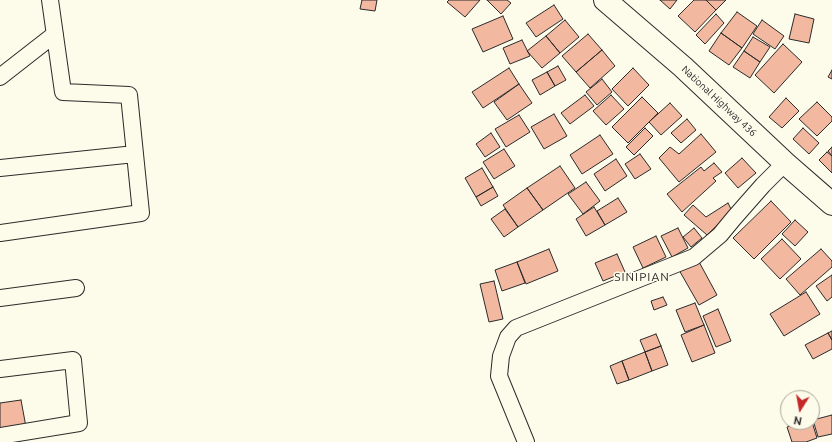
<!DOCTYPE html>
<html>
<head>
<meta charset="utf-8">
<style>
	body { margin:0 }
	#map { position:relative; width:832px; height:442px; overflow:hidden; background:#fdfbea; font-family:Ubuntu,sans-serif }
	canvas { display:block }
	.north { position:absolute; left:780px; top:390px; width:40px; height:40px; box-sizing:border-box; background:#fdfbea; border:1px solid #a9a89e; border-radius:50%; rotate:191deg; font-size:11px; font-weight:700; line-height:16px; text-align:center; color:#2b2b2b }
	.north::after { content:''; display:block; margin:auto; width:14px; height:18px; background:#c62828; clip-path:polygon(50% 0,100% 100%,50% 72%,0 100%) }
</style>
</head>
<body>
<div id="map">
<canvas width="832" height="442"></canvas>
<div class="north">N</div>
</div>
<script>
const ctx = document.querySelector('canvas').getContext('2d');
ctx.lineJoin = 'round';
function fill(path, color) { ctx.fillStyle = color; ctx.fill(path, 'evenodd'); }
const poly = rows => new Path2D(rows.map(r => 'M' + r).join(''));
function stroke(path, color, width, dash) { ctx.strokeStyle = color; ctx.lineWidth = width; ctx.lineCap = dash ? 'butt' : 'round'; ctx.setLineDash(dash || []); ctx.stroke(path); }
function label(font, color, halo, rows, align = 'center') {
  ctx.font = font + ' Ubuntu,sans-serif'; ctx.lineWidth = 3; ctx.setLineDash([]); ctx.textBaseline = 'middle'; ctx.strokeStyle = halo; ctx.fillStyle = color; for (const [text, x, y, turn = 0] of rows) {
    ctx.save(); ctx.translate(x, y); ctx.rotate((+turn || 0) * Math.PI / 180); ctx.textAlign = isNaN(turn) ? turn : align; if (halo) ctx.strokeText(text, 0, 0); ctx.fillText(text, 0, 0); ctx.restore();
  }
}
const building = poly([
	[362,0,377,0,375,11,360,9,362,0],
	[449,0,480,0,465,17,447,2,449,0],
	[487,0,507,0,511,3,501,14,487,0],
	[660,0,677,0,670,9,660,0],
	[694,0,706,0,716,10,695,32,678,16,694,0],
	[706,0,726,0,716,10,706,0],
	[554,5,563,19,536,37,526,23,554,5],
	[737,12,757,26,742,48,721,33,737,12],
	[716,14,724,23,705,44,696,35,716,14],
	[795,14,814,19,809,43,789,39,795,14],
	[503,16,513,39,483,52,472,29,503,16],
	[565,20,579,37,560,53,546,36,565,20],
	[762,20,784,36,775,49,753,34,762,20],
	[721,33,742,48,729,65,709,51,721,33],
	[588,34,602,50,576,72,562,56,588,34],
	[546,36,560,53,542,68,527,51,546,36],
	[753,37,770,47,760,62,744,51,753,37],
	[522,40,530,56,510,64,503,48,522,40],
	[783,44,802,62,774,93,755,75,783,44],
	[602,50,615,66,590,88,576,72,602,50],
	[744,51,760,62,750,78,733,67,744,51],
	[558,66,566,80,555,86,547,72,558,66],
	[509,68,519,84,483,108,472,92,509,68],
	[633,68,649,85,628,106,612,89,633,68],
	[832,70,832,79,828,77,832,70],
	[547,72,555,86,540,95,532,80,547,72],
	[602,79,612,92,597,105,586,92,602,79],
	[519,84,532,103,507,120,494,102,519,84],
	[585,95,594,106,570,124,561,113,585,95],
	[611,95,624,109,606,125,593,111,611,95],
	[642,97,658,113,628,143,612,127,642,97],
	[786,98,799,111,782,128,769,117,786,98],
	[817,102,832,117,832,121,817,136,799,119,817,102],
	[670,103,682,116,661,135,649,122,670,103],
	[554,114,567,136,544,149,531,127,554,114],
	[519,115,530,132,506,147,495,129,519,115],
	[687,119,696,130,681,143,671,133,687,119],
	[645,128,653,136,634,155,626,147,645,128],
	[803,128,819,143,809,154,793,139,803,128],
	[491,133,500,147,485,157,476,144,491,133],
	[701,134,716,152,679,182,659,158,670,147,679,154,701,134],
	[600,135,613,154,582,174,570,155,600,135],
	[832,147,832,156,828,151,832,147],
	[504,149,515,166,494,179,483,162,504,149],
	[827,152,832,156,832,173,819,160,827,152],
	[640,154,651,169,635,179,625,164,640,154],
	[742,158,756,173,738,188,725,173,742,158],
	[616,159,627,176,605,191,594,174,616,159],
	[714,163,722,172,713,178,716,181,682,212,667,194,701,167,704,171,714,163],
	[560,166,575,188,543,210,527,188,560,166],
	[482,168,493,187,476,197,465,178,482,168],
	[586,182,600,201,583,214,568,194,586,182],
	[493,187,498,196,481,206,476,197,493,187],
	[527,188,543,210,518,227,503,205,527,188],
	[618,198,627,212,605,225,597,211,618,198],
	[771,201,791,222,754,259,733,238,771,201],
	[728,203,732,211,707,235,684,215,693,205,706,217,728,203],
	[594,207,605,225,586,236,576,219,594,207],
	[505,209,518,227,504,237,491,219,505,209],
	[795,220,808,232,795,246,782,234,795,220],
	[678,228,688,248,672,257,661,236,678,228],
	[694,228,702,238,691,247,683,237,694,228],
	[656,236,666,257,643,268,633,247,656,236],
	[782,239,801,259,780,279,761,259,782,239],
	[549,249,558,271,526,284,517,262,549,249],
	[821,249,832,261,832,267,800,295,786,279,821,249],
	[617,254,625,272,603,281,595,263,617,254],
	[698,260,717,295,699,305,679,270,698,260],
	[517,262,525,283,502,291,495,270,517,262],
	[832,275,832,297,827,301,816,286,832,275],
	[494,281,503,319,489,322,480,284,494,281],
	[806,292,820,314,784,336,770,314,806,292],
	[663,297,667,305,654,310,651,301,663,297],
	[695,303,704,325,685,332,676,310,695,303],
	[718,309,731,341,716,347,703,316,718,309],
	[704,325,715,353,692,362,681,335,704,325],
	[832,331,832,340,828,333,832,331],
	[828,333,832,340,832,349,813,359,805,345,828,333],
	[656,334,661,346,645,352,640,340,656,334],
	[661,346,668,365,652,371,645,352,661,346],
	[645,352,652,371,629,380,622,361,645,352],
	[622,361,629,380,617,384,610,366,622,361],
	[21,400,26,427,0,431,0,403,21,400],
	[832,415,832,434,818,437,813,420,832,415],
	[804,422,812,422,817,438,806,442,792,442,787,427,804,422]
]);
fill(building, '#f2b8a0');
stroke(building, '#2b2b2b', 1);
const street = poly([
	[0,77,55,34],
	[0,168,135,154],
	[0,233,141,213,129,95,63,92,50,0],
	[0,298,76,288],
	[0,369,73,360,79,423,0,436],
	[526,442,499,376,501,356,508,337,516,328,694,257,720,235,734,218,763,185,785,163]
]);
const primary = poly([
	[605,0,683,67,785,163,832,204]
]);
stroke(street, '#2b2b2b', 18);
stroke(primary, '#2b2b2b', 24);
stroke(street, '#fdfbea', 16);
stroke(primary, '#fdfbea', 22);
label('10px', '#2b2b2b', '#fdfbea', [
	["National Highway 436",719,101,43]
]);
ctx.letterSpacing = '1px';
label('12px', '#2b2b2b', '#fdfbea', [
	["SINIPIAN",642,277]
]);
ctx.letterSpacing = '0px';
</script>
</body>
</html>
